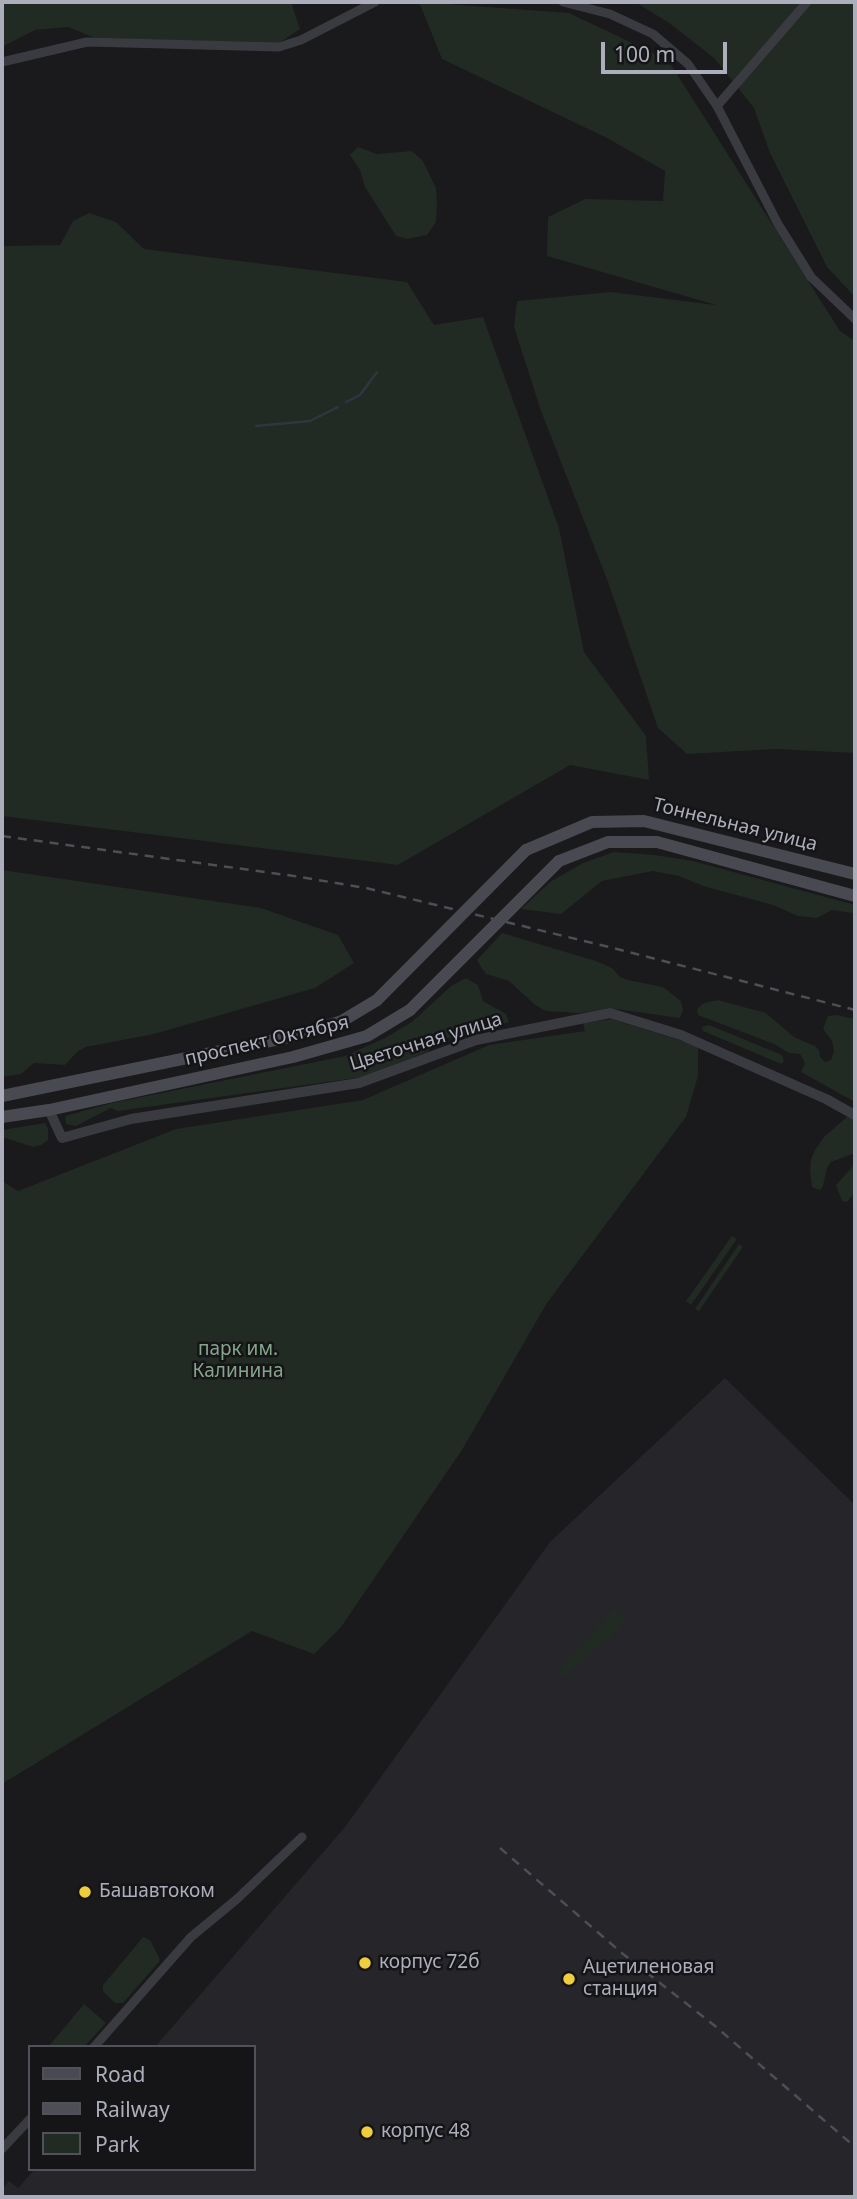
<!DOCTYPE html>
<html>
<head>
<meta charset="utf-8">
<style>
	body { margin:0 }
	#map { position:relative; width:857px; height:2199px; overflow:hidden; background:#1a191c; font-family:"Noto Sans",sans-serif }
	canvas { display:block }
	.frame { position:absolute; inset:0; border:4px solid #acafbb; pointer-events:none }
	.legend { position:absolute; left:28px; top:2045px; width:228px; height:126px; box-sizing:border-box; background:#151417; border:2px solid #515259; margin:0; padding:9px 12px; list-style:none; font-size:21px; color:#acafbb }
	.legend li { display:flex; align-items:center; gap:14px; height:35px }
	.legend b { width:35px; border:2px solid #515259 }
	.scale { position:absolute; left:601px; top:42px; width:126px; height:32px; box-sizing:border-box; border:4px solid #acafbb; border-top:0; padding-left:9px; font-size:21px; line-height:24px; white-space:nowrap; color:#acafbb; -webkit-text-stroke:5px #151417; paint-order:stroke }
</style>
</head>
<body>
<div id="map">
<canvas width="857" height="2199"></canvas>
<div class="frame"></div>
<ul class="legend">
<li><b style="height:9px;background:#484951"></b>Road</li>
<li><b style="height:9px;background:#4d4e56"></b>Railway</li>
<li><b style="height:19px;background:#212a23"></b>Park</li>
</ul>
<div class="scale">100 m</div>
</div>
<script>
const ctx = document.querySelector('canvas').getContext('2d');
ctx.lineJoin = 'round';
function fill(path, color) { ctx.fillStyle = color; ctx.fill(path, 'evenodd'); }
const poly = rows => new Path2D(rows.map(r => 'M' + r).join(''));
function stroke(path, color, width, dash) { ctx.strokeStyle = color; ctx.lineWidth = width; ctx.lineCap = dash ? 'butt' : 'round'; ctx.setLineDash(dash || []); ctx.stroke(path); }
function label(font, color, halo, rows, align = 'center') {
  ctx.font = font + ' "Noto Sans",sans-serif'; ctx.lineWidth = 5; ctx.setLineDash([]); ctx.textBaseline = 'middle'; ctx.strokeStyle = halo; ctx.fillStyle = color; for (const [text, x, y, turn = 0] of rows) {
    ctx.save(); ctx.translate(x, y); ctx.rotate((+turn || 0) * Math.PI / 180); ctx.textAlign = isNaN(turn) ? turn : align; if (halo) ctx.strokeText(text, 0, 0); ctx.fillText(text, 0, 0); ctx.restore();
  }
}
fill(poly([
	[725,1378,855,1505,855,2197,2,2197,2,2189,9,2181,18,2188,35,2169,254,2169,254,2047,155,2047,345,1827,550,1542]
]), '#262529');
fill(poly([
	[2,2,291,2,300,29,279,43,95,38,68,27,35,30,2,47],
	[419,2,569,13,668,60,840,331,855,341,855,753,776,749,687,754,658,728,608,582,541,411,514,327,517,301,611,292,716,305,547,256,548,217,585,199,663,201,665,171,607,138,442,59],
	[635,2,855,2,855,297,827,267,770,153,754,108,714,58,669,23],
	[358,147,377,154,412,151,423,161,436,188,437,203,436,222,427,235,407,239,396,236,365,187,360,170,350,155],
	[89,213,116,222,144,249,407,282,434,325,483,317,559,528,584,652,646,736,649,780,570,765,398,865,2,816,2,246,60,245,73,221],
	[614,852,655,855,693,861,855,905,855,911,852,913,832,910,817,918,798,916,773,905,703,886,679,876,653,871,602,881,561,914,521,909,550,882,583,863],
	[2,870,261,908,338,935,354,963,315,988,154,1034,86,1047,78,1051,65,1065,34,1063,21,1074,2,1077],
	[502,933,596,961,612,968,620,977,628,980,663,987,681,1001,683,1010,680,1018,609,1008,580,1013,546,1011,535,1005,509,981,486,974,481,967,477,960],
	[466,978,478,985,483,1001,506,1014,509,1022,484,1031,443,1039,427,1052,363,1077,118,1111,111,1108,76,1126,66,1124,65,1116,112,1103,345,1056,385,1038,413,1021,451,986],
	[718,1000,766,1013,794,1037,815,1046,819,1050,820,1057,825,1062,831,1060,834,1051,832,1041,823,1029,828,1016,837,1015,855,1019,855,1102,801,1072,805,1063,800,1054,789,1053,774,1044,698,1015,697,1009,704,1003],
	[612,1019,698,1046,698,1076,686,1117,547,1303,462,1450,341,1627,314,1654,252,1631,2,1784,2,1181,18,1191,176,1129,363,1100,489,1045,585,1031,583,1023],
	[709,1025,782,1055,784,1061,781,1064,703,1031,702,1027],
	[848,1116,855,1120,855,1153,831,1162,827,1168,823,1186,820,1190,812,1187,810,1170,811,1159,815,1150,824,1137],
	[45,1123,48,1128,48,1140,41,1145,33,1147,2,1137,2,1130],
	[855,1164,855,1192,847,1202,842,1201,836,1185],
	[732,1236,737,1239,691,1305,686,1301],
	[739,1244,743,1247,699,1311,695,1309],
	[614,1608,623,1617,623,1623,620,1628,567,1675,562,1676,559,1674,558,1671],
	[143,1937,150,1940,160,1959,159,1962,123,2003,115,2003,103,1991,103,1985],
	[84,2004,106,2023,84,2047,48,2047]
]), '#212a23');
stroke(poly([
	[346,402,360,395,377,372],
	[256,426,310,421,338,407]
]), '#2f3640', 2.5);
stroke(poly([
	[563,2,610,14,653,34,688,64,717,106,778,224,811,277,855,319],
	[2,62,87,42,279,47,301,40,375,2],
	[717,106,807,2],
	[94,2047,191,1937,237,1899,302,1837],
	[2,2149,30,2119]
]), '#3a3b41', 9);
stroke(poly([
	[49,1110,62,1138,131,1119,359,1083,476,1040,610,1013,681,1035,826,1099,855,1115]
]), '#3a3b41', 10);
stroke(poly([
	[526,850,592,822,644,821,855,874],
	[559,861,608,842,657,842,855,896],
	[2,1096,299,1035,342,1021,377,1000],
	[2,1117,49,1110,293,1057,367,1036,410,1010]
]), '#484951', 12);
stroke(poly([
	[2,836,294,876,366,888,609,947,855,1010],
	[500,1848,623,1954,715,2026,855,2147]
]), '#4d4e56', 2.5, [9, 7]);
stroke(poly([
	[377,1000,526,850],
	[410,1010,559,861]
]), '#484951', 12);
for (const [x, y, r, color] of [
	[85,1892,7,"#efce3e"],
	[365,1963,7,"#efce3e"],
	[569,1979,7,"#efce3e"],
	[367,2132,7,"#efce3e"]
]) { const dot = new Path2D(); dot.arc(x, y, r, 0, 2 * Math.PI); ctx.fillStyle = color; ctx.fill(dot); stroke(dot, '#151417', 2.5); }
label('19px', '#acafbb', '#151417', [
	["Тоннельная улица",735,825,14],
	["проспект Октября",267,1041,-13],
	["Цветочная улица",426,1042,-17]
]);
label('19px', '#84a58b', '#151417', [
	["парк им.",238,1350],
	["Калинина",238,1372]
]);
label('19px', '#acafbb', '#151417', [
	["Башавтоком",99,1892],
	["корпус 72б",379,1963],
	["Ацетиленовая",583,1968],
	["станция",583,1990],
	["корпус 48",381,2132]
], 'left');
</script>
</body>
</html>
